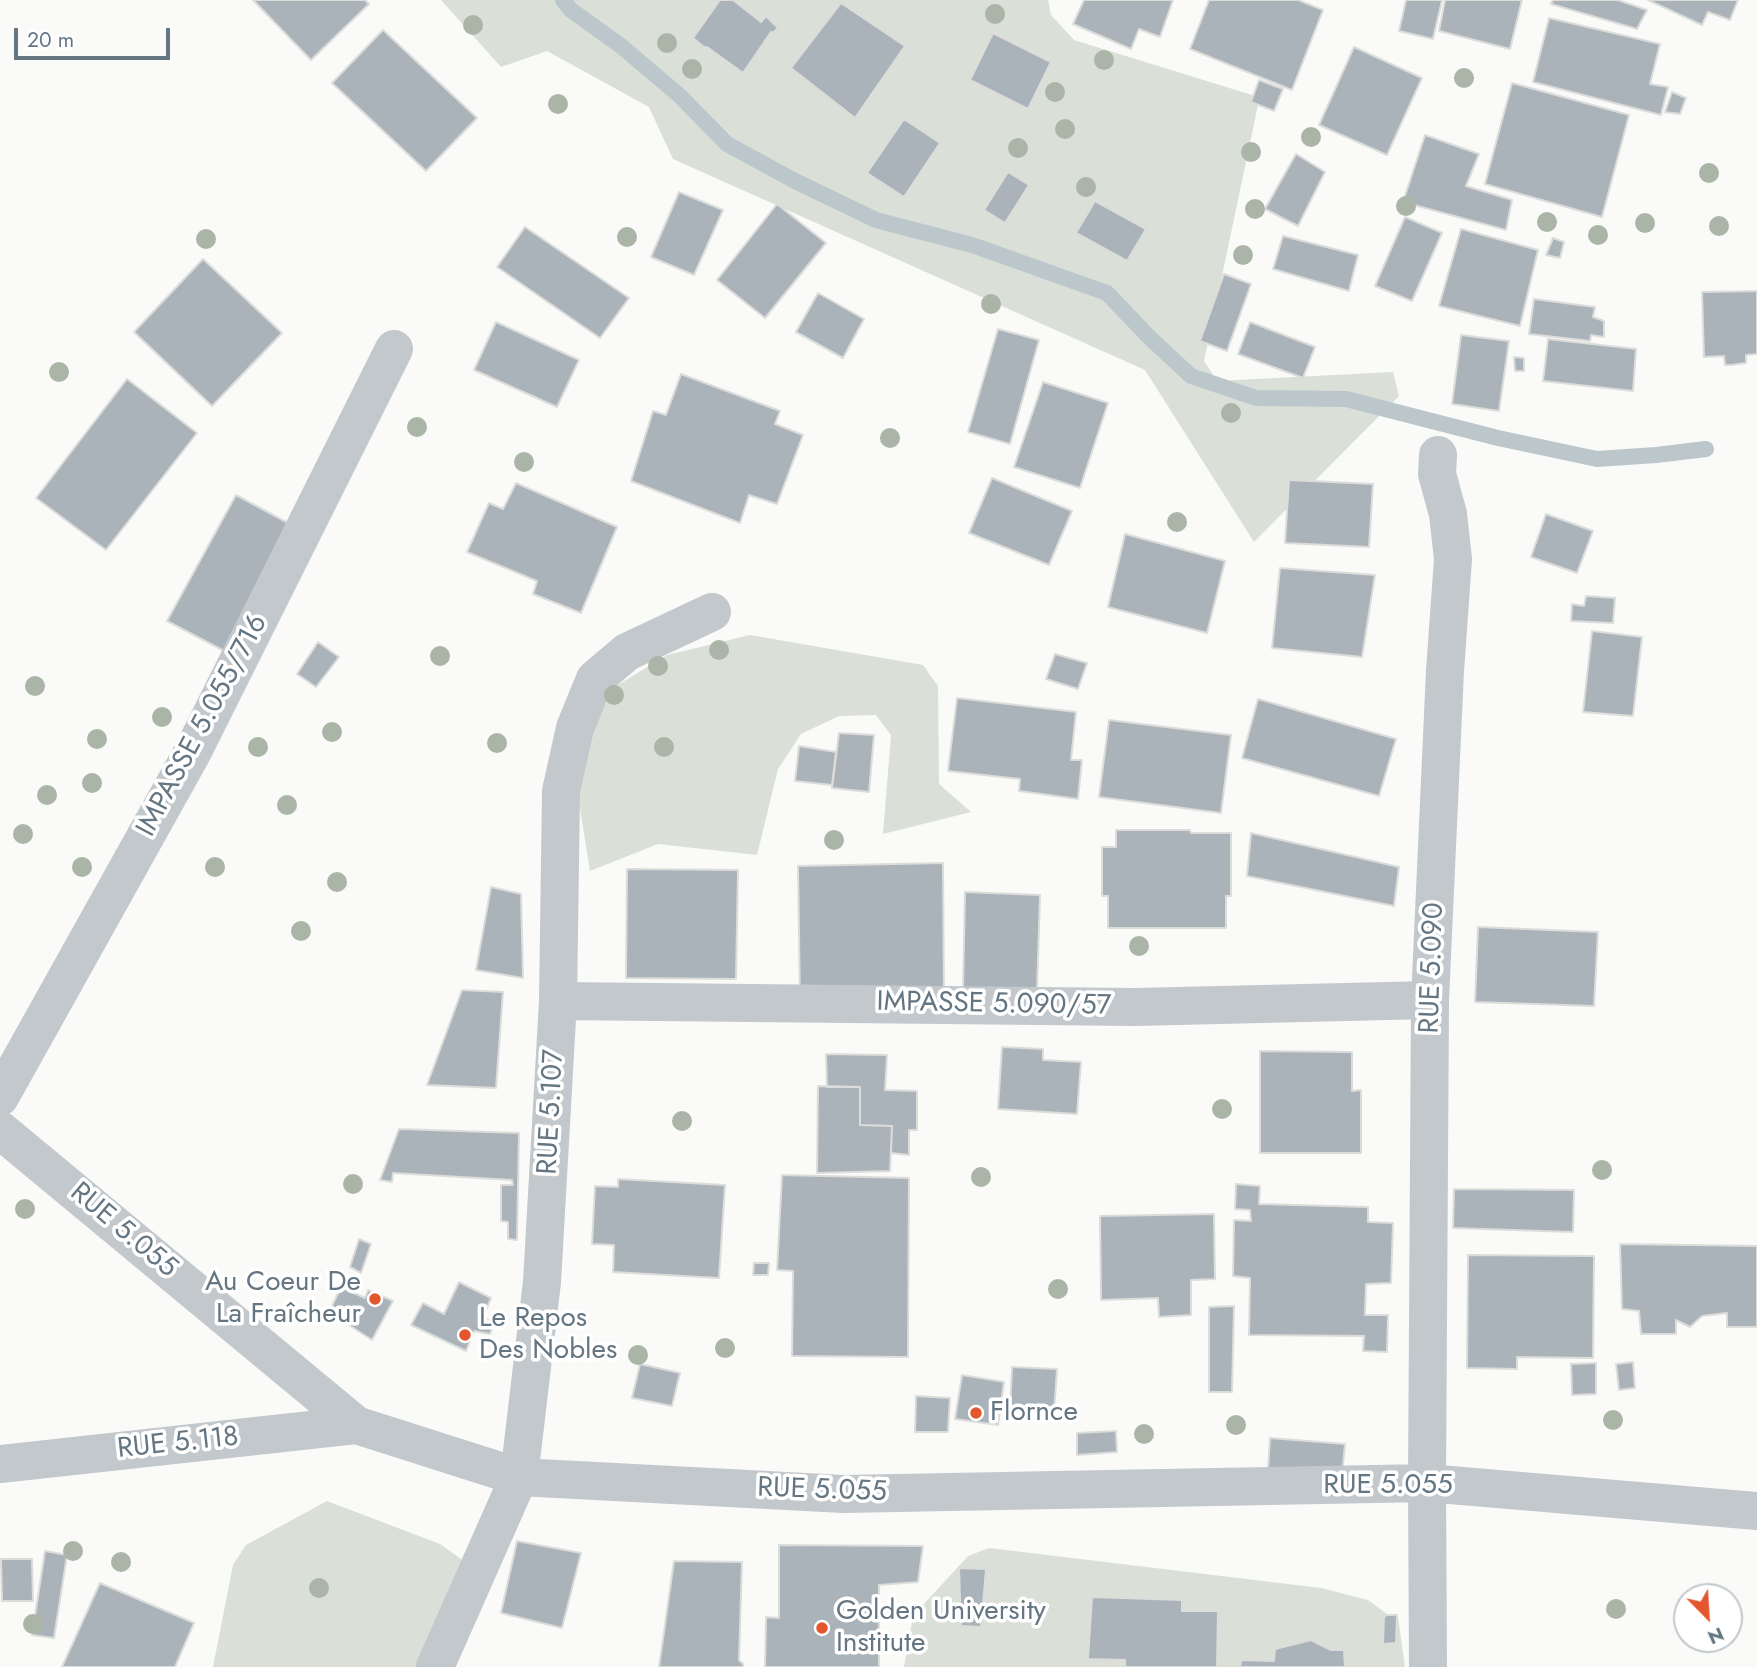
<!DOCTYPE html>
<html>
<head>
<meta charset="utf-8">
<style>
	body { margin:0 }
	#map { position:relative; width:1757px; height:1667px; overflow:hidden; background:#fafaf8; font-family:Jost,sans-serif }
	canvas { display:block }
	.north { position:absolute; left:1673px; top:1583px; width:70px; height:70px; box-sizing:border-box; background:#fff; border:2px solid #c1c8cd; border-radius:50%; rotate:156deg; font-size:19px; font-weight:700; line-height:28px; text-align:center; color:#657683 }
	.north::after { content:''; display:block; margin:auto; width:24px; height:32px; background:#e4572e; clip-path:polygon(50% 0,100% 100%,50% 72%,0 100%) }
	.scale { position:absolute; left:14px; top:28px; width:156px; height:32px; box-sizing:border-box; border:4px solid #657683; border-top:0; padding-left:9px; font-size:21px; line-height:24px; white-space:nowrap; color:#657683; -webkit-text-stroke:5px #fff; paint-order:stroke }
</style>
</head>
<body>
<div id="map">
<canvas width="1757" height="1667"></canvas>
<div class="north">N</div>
<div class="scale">20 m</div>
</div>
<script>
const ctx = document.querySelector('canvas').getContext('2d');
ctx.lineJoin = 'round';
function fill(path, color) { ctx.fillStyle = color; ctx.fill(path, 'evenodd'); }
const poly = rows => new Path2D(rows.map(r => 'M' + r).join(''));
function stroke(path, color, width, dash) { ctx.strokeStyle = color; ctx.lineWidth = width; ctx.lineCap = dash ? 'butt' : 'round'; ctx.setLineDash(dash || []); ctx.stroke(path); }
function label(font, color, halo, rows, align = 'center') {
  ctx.font = font + ' Jost,sans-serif'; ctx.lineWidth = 7; ctx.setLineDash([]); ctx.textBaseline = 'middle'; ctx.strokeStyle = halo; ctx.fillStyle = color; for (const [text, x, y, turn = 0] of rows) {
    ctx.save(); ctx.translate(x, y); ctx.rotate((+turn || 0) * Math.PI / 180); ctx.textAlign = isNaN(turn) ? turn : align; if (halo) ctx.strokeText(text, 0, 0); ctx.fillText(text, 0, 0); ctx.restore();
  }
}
fill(poly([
	[441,0,1048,0,1051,15,1074,40,1252,95,1258,105,1204,361,1217,381,1393,372,1399,396,1254,542,1145,370,673,159,649,107,547,51,501,67],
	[750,635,923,665,938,686,939,784,971,812,883,834,891,735,876,715,839,716,801,734,778,769,757,855,658,844,590,871,576,784,598,697,667,655],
	[327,1501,440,1544,461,1559,470,1581,454,1667,213,1667,233,1565,246,1545],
	[989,1548,1321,1588,1368,1600,1387,1614,1398,1617,1405,1667,904,1667,913,1616,968,1556]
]), '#dadfd7');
stroke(poly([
	[563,0,571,10,621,46,680,96,727,144,795,181,876,220,972,245,1107,293,1150,338,1191,376,1256,398,1346,399,1498,438,1597,459,1656,455,1706,449]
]), '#bbc7cb', 16);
const building = poly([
	[253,0,365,0,369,4,311,60,253,0],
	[720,0,733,0,761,22,766,16,778,28,773,33,771,32,743,73,707,47,704,47,693,38,720,0],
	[1084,0,1173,0,1160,37,1139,29,1131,49,1073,24,1084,0],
	[1209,0,1298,0,1323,10,1292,90,1190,49,1209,0],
	[1406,0,1442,0,1433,39,1399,31,1406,0],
	[1445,0,1522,0,1510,49,1439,31,1445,0],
	[1553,0,1618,0,1647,10,1637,29,1551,4,1553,0],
	[1648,0,1738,0,1730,20,1708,12,1702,25,1648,0],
	[841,3,905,46,855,118,791,68,841,3],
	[1549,18,1660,44,1650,84,1668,87,1661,115,1533,82,1549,18],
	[383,30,477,118,426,171,332,83,383,30],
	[993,33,1051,62,1028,109,970,80,993,33],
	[1354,47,1422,78,1387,155,1319,125,1354,47],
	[1259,80,1283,89,1274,111,1251,102,1259,80],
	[1512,83,1629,115,1602,217,1485,184,1512,83],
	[1672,92,1686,98,1680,114,1665,112,1672,92],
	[904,119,940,143,904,197,867,173,904,119],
	[1425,135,1479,154,1466,186,1512,200,1506,230,1403,202,1425,135],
	[1296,154,1325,172,1298,226,1265,209,1296,154],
	[1008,172,1029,185,1005,223,984,210,1008,172],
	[679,192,723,210,694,275,651,257,679,192],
	[1095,201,1146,229,1127,261,1076,233,1095,201],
	[777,204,826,243,765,318,717,280,777,204],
	[1405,217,1442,233,1412,301,1375,286,1405,217],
	[525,227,629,298,600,338,497,267,525,227],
	[1461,229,1538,250,1520,326,1439,306,1461,229],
	[1283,236,1358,255,1349,291,1273,269,1283,236],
	[1553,238,1564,242,1560,258,1546,255,1553,238],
	[203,259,282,333,212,406,134,332,203,259],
	[1224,274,1251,284,1227,351,1200,341,1224,274],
	[1757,291,1757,354,1746,355,1746,363,1731,365,1725,365,1724,356,1704,357,1702,292,1757,291],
	[818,293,864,319,843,358,796,332,818,293],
	[1534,299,1595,307,1593,317,1604,321,1604,337,1591,335,1590,341,1529,334,1534,299],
	[496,322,579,360,557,407,474,370,496,322],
	[1250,322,1315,347,1303,378,1238,354,1250,322],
	[998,329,1039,340,1010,444,968,432,998,329],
	[1461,335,1509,341,1499,411,1452,404,1461,335],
	[1548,339,1636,349,1633,391,1543,381,1548,339],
	[1514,357,1524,358,1524,371,1515,371,1514,357],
	[681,374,780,411,775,424,803,435,777,504,749,495,740,523,631,481,653,411,666,415,681,374],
	[127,379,197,433,106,550,36,498,127,379],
	[1043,382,1108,403,1080,488,1014,467,1043,382],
	[992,478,1072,511,1049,565,969,533,992,478],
	[1289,480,1373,484,1369,547,1285,543,1289,480],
	[516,483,617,527,581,613,533,594,537,581,467,552,489,503,503,509,516,483],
	[236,495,301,530,232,655,167,621,236,495],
	[1546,514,1593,531,1577,573,1531,557,1546,514],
	[1125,534,1225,561,1207,633,1108,607,1125,534],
	[1280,568,1375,575,1362,657,1272,648,1280,568],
	[1586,596,1615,598,1613,623,1571,621,1572,604,1584,606,1586,596],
	[1592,631,1642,637,1633,716,1583,712,1592,631],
	[318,642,339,657,316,687,297,674,318,642],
	[1055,654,1087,663,1078,689,1046,679,1055,654],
	[957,698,1076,712,1071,760,1082,760,1078,799,1019,791,1020,779,948,771,957,698],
	[1258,699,1396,739,1379,796,1242,758,1258,699],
	[1109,720,1231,735,1221,813,1099,797,1109,720],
	[839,733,874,735,869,792,832,788,839,733],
	[799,746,836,752,832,785,795,781,799,746],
	[1116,830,1190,830,1191,833,1231,833,1231,896,1226,896,1226,928,1108,928,1108,896,1102,896,1102,847,1116,847,1116,830],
	[1251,833,1399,867,1394,906,1247,876,1251,833],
	[943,863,944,999,800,1001,798,866,943,863],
	[627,869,738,870,736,979,626,978,627,869],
	[491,887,521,894,523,978,476,970,491,887],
	[965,892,1040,895,1037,992,963,991,965,892],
	[1478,927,1598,932,1594,1006,1475,1002,1478,927],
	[462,990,503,992,496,1088,427,1085,462,990],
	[1002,1047,1043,1049,1043,1060,1081,1062,1077,1114,998,1109,1002,1047],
	[1260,1051,1352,1052,1352,1091,1361,1090,1361,1153,1260,1153,1260,1051],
	[826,1054,887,1055,885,1090,917,1091,917,1130,909,1130,909,1155,891,1153,892,1126,860,1125,860,1087,827,1087,826,1054],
	[818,1086,860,1087,860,1125,892,1126,890,1171,817,1173,818,1086],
	[399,1129,519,1133,517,1240,508,1239,508,1222,501,1221,501,1185,513,1185,512,1180,393,1173,392,1182,380,1180,399,1129],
	[782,1175,909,1178,908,1357,792,1356,793,1271,777,1270,782,1175],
	[618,1179,725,1185,719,1278,613,1272,614,1245,592,1244,595,1186,618,1187,618,1179],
	[1236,1184,1260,1186,1259,1204,1368,1207,1368,1222,1393,1223,1391,1283,1366,1284,1365,1315,1388,1315,1387,1352,1363,1351,1364,1336,1249,1335,1250,1278,1233,1276,1234,1220,1251,1221,1250,1210,1235,1209,1236,1184],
	[1454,1189,1574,1190,1573,1232,1453,1228,1454,1189],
	[1214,1214,1215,1279,1191,1280,1191,1315,1159,1317,1158,1298,1101,1300,1100,1216,1214,1214],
	[359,1239,371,1244,361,1273,350,1267,359,1239],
	[1620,1244,1757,1246,1757,1327,1727,1327,1727,1313,1702,1316,1690,1327,1676,1320,1676,1334,1641,1334,1639,1311,1622,1309,1620,1244],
	[1468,1255,1594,1256,1593,1358,1517,1357,1517,1369,1467,1368,1468,1255],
	[754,1263,769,1263,768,1275,753,1275,754,1263],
	[459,1282,491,1298,483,1317,494,1323,490,1334,474,1331,466,1351,411,1325,423,1303,444,1314,459,1282],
	[341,1287,365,1298,368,1290,393,1301,372,1340,329,1312,341,1287],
	[1234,1306,1232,1392,1209,1392,1209,1307,1234,1306],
	[1633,1362,1635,1388,1619,1390,1616,1364,1633,1362],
	[1596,1363,1596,1394,1572,1395,1571,1364,1596,1363],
	[640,1364,680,1373,672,1406,632,1398,640,1364],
	[1012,1367,1057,1369,1054,1413,1010,1411,1012,1367],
	[962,1375,1004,1382,998,1425,955,1419,962,1375],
	[916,1396,950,1398,948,1432,915,1432,916,1396],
	[1116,1431,1117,1452,1077,1455,1077,1433,1116,1431],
	[1270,1438,1345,1444,1342,1476,1268,1470,1270,1438],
	[517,1541,581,1553,562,1628,501,1613,517,1541],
	[779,1545,923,1546,918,1582,879,1585,879,1667,765,1667,766,1617,779,1618,779,1545],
	[45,1551,67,1555,54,1638,32,1635,45,1551],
	[1,1559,32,1559,33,1601,2,1601,1,1559],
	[674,1561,742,1562,739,1660,743,1664,743,1667,659,1667,674,1561],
	[959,1568,986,1569,981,1627,961,1626,959,1568],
	[100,1583,194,1623,175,1667,62,1667,100,1583],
	[1092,1597,1182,1600,1182,1611,1218,1611,1217,1667,1125,1667,1125,1660,1088,1659,1092,1597],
	[1387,1615,1397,1615,1396,1643,1383,1644,1384,1617,1387,1615],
	[1311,1640,1331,1650,1344,1650,1345,1667,1240,1667,1241,1660,1274,1661,1275,1649,1311,1640]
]);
fill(building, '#aab3b9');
stroke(building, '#dcdcda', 2);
stroke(poly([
	[558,1001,1135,1007,1430,1000],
	[0,1097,192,753,394,349],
	[0,1130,356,1425,519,1477,844,1494,1427,1483,1757,1511],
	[0,1464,356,1425],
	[435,1667,519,1477,542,1282,558,1001,561,791,575,728,595,679,627,652,712,612],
	[1428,1667,1427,1483,1430,1000,1445,671,1453,559,1448,514,1437,474,1438,455]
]), '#c3c8cc', 38);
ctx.fillStyle = '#aab4a7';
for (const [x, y] of [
	[995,14],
	[473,25],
	[667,43],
	[1104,60],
	[692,69],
	[1464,78],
	[1055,92],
	[558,104],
	[1065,129],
	[1311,137],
	[1018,148],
	[1251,152],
	[1709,173],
	[1086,187],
	[1406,206],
	[1255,209],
	[1547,222],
	[1645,223],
	[1719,226],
	[1598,235],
	[627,237],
	[206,239],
	[1243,255],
	[991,304],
	[59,372],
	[1231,413],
	[417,427],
	[890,438],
	[524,462],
	[1177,522],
	[719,650],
	[440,656],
	[658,666],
	[35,686],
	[614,695],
	[162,717],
	[332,732],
	[97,739],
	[497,743],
	[258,747],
	[664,747],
	[92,783],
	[47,795],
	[287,805],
	[23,834],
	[834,840],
	[82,867],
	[215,867],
	[337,882],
	[301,931],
	[1139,946],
	[1222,1109],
	[682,1121],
	[1602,1170],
	[981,1177],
	[353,1184],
	[25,1209],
	[1058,1289],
	[725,1348],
	[638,1355],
	[1613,1420],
	[1236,1425],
	[1144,1434],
	[73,1551],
	[121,1562],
	[319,1588],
	[1616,1609],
	[33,1624]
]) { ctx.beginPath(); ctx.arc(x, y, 10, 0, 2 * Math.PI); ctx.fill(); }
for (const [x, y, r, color] of [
	[375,1299,7,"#e4572e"],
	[465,1335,7,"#e4572e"],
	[976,1413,7,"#e4572e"],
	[822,1628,7,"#e4572e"]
]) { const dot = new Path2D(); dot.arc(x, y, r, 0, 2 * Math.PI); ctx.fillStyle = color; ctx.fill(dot); stroke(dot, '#fff', 2.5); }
label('28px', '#657683', '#fff', [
	["IMPASSE 5.055/716",203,726,-62],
	["RUE 5.090",1433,968,-88],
	["IMPASSE 5.090/57",994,1005,1],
	["RUE 5.107",552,1112,-87],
	["RUE 5.055",123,1231,40],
	["RUE 5.118",178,1444,-6],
	["RUE 5.055",1388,1486],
	["RUE 5.055",822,1491,2]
]);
label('28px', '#657683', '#fff', [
	["Au Coeur De",361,1283,"right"],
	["La Fraîcheur",361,1315,"right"],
	["Le Repos",479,1319],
	["Des Nobles",479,1351],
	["Flornce",990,1413],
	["Golden University",836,1612],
	["Institute",836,1644]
], 'left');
</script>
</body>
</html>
